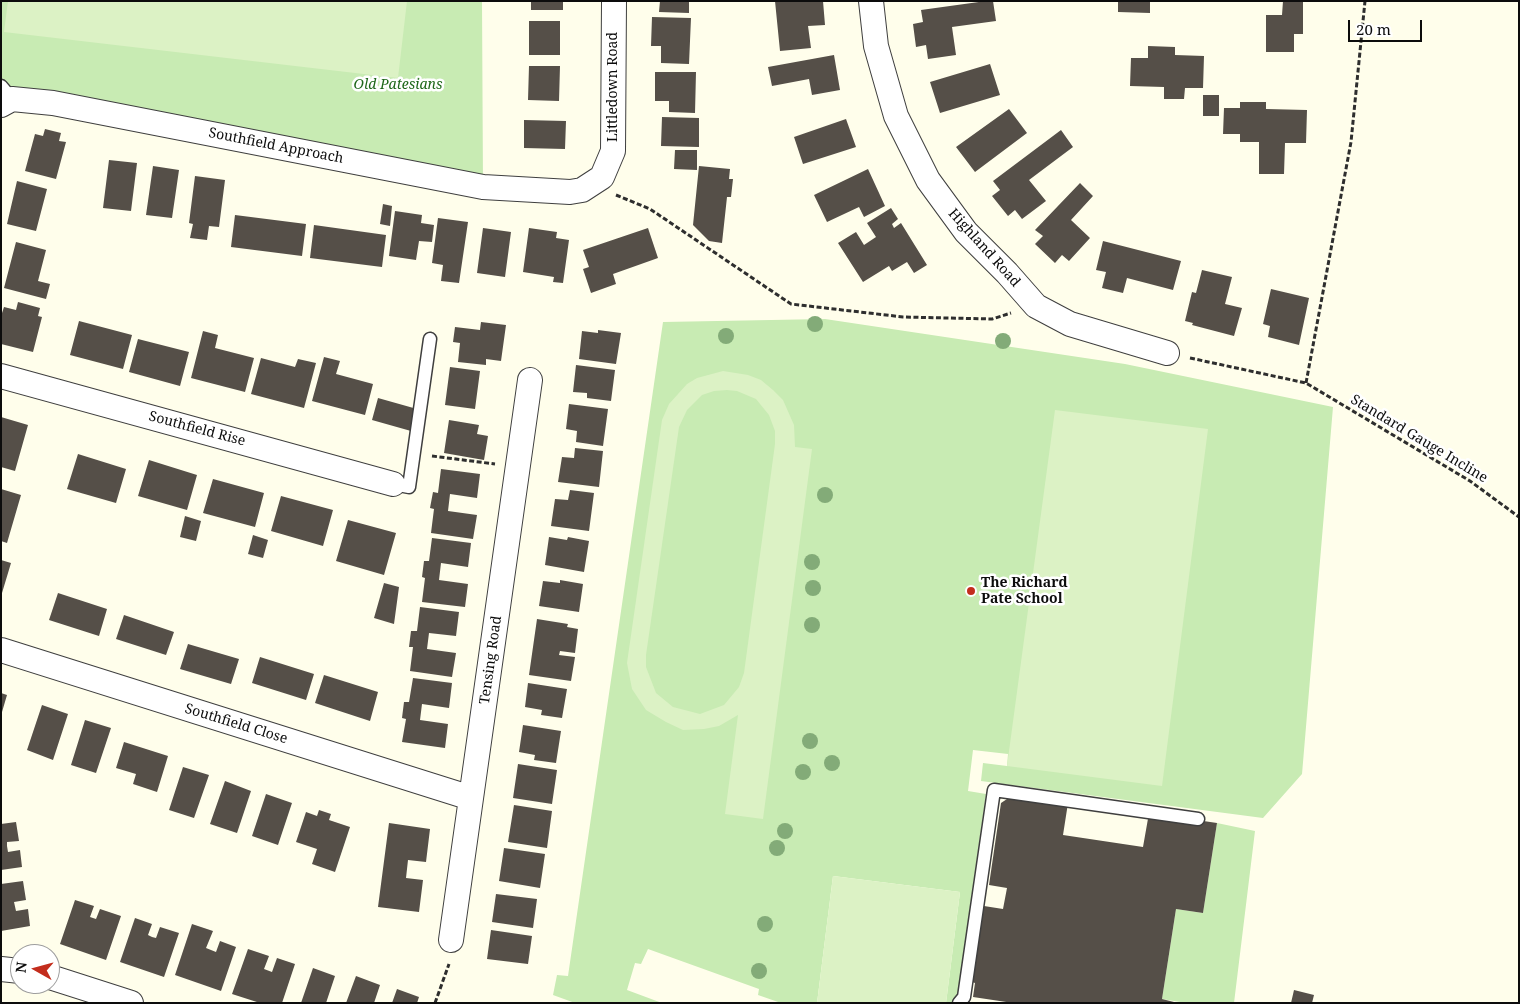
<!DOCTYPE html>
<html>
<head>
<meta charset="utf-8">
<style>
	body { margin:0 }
	#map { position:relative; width:1520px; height:1004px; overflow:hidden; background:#fffeeb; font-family:"Noto Serif",serif }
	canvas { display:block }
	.frame { position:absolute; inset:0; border:2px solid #0c0c0c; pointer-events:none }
	.north { position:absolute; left:10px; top:944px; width:50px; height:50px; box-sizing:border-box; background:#fff; border:1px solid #9e9e9e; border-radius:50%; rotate:277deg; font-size:14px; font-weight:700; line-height:20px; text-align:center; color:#0c0c0c }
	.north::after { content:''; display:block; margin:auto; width:18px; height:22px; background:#c32d1d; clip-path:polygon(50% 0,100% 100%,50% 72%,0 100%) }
	.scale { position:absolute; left:1348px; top:20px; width:74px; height:22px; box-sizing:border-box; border:2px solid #0c0c0c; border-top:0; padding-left:6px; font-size:15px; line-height:18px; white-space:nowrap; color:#0c0c0c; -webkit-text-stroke:4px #fff; paint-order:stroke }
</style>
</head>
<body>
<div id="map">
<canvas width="1520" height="1004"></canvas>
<div class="frame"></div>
<div class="north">N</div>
<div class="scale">20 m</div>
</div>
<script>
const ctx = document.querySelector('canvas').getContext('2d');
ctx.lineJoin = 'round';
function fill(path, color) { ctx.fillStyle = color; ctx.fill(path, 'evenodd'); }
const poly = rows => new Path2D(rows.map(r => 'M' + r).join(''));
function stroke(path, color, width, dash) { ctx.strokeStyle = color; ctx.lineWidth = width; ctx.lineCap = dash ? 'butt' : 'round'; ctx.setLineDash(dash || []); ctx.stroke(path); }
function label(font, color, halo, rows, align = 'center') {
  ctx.font = font + ' "Noto Serif",serif'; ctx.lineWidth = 5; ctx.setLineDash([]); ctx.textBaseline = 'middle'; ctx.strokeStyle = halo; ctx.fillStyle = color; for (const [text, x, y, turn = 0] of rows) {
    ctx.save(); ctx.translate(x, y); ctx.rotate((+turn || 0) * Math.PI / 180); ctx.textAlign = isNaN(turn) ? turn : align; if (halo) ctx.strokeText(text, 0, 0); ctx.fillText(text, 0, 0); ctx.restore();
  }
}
fill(poly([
	[1,1,482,1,483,187,1,91],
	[825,319,1125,364,1333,407,1302,774,1263,818,981,781,983,763,1007,766,1008,754,973,750,968,791,986,794,957,998,953,1003,946,1003,960,892,833,876,817,1003,781,1003,758,995,759,989,648,949,641,964,635,963,627,990,662,1003,575,1003,553,995,557,975,568,976,663,322],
	[1217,823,1255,831,1234,1003,1186,1003,1162,999,1176,909,1203,913]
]), '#c8ebb3');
fill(poly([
	[8,1,407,1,398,78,4,32],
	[723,371,748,375,761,380,773,390,783,400,794,425,795,447,812,449,763,819,725,814,738,715,719,726,704,729,683,730,666,722,646,710,632,689,627,663,662,420,669,404,687,384,697,378],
	[727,390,737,391,756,399,769,415,775,431,775,444,744,673,739,687,724,705,700,714,673,707,656,693,646,667,646,655,679,427,687,410,702,395,714,391],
	[1055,410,1208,429,1162,786,1007,766],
	[833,876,960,892,946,1003,817,1003]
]), '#dcf2c5');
fill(poly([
	[531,1,563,1,563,10,531,10],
	[660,1,689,1,689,13,659,12],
	[775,1,823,1,825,25,808,26,811,48,780,51],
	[986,1,993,1,996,21,952,27,956,55,928,59,926,45,916,47,913,24,923,22,921,10],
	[1118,1,1150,1,1150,13,1118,12],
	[1283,1,1303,1,1303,34,1294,34,1294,52,1266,52,1266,15,1282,15],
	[652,17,691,18,689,64,661,63,661,46,651,46],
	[529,21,560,21,560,55,529,55],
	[1148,46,1175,47,1175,55,1204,56,1203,88,1185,88,1184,99,1164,99,1164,87,1130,86,1131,58,1148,58],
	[834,55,840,90,812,95,809,79,772,86,768,67],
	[990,64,1000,95,940,113,930,82],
	[529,66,560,66,559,101,528,100],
	[655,72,696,72,695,113,669,112,669,101,655,101],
	[1203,95,1219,95,1219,116,1203,116],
	[1240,102,1266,102,1266,109,1307,110,1306,143,1285,143,1284,174,1259,174,1259,142,1240,142,1240,134,1223,134,1224,108,1240,108],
	[1009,109,1027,133,975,172,956,147],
	[662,117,699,118,699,147,661,146],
	[846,119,856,147,803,164,794,137],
	[524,120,566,121,565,149,524,148],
	[45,129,61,133,59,141,66,142,56,179,25,171,35,134,43,136],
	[1061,130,1073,147,1029,180,1046,201,1022,219,1015,210,1008,216,992,196,1000,190,993,181],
	[675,150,697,150,697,170,674,169],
	[109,160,137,163,131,211,103,208],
	[153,166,179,170,172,218,146,215],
	[699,166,730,169,729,179,733,179,731,197,727,197,722,243,709,241,693,225],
	[868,169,885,206,864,217,859,207,827,222,814,195],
	[195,176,225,180,219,227,209,226,207,240,190,238,193,224,189,223],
	[17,181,47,189,36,231,7,224],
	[1080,183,1093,196,1071,220,1090,238,1069,261,1062,255,1055,263,1035,244,1043,236,1035,230],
	[383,204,392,206,390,226,380,224],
	[891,208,898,219,892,224,894,228,901,223,927,265,914,273,907,262,892,271,889,266,863,282,838,243,856,232,864,245,876,237,867,223],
	[395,211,422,215,421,223,434,225,432,242,419,241,416,260,389,256],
	[235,215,306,224,302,256,231,247],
	[438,218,468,222,459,283,441,281,443,265,432,263],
	[314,225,386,235,382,267,310,258],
	[483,228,511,232,505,277,477,273],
	[529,228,557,232,556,238,569,240,563,283,553,282,554,277,523,272],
	[648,228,658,258,613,274,616,284,591,293,583,269,589,267,583,250],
	[1103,241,1181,261,1173,290,1127,278,1123,293,1102,288,1106,272,1096,270],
	[16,242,46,250,38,281,50,284,46,299,4,288],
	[1202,270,1232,277,1225,304,1242,308,1234,336,1192,325,1193,323,1185,321,1192,292,1196,293],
	[1271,289,1309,298,1299,345,1268,337,1270,326,1263,324],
	[18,302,40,308,38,316,42,317,33,352,1,344,1,316,4,307,16,310],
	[79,321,132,335,123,369,70,355],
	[481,322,506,325,501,361,486,359,486,365,458,362,460,343,453,342,455,327,480,330],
	[598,330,621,333,616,364,579,359,582,331,598,333],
	[203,331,218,335,215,348,254,358,245,392,191,378],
	[138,339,189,352,180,386,129,372],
	[324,357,340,361,336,374,373,384,365,415,312,401],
	[261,358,295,367,298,359,316,363,304,408,251,394],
	[576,365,615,370,611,401,587,398,587,393,573,392],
	[450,367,480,371,475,409,445,405],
	[378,398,417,409,411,431,372,420],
	[569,404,608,409,603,446,576,442,577,431,566,429],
	[1,417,28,425,15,471,1,467],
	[449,420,479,425,477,434,488,436,484,460,444,453],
	[575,448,603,451,599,487,558,482,562,457,574,458],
	[78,454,126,469,116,503,67,489],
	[149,460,197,475,187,510,138,496],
	[441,469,480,474,477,498,450,494,448,511,477,515,473,539,431,533,434,509,430,508,433,492,438,493],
	[213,479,264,493,255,527,203,513],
	[1,489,21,495,7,543,1,541],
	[570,490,594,493,589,531,551,526,555,499,568,500],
	[281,496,333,510,323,546,271,531],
	[185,516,201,521,196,541,180,537],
	[348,520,396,533,384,575,336,561],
	[253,535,268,540,263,558,248,554],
	[549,537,567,540,568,537,589,541,584,572,545,565],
	[432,538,471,543,468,567,441,563,439,580,468,584,465,607,422,602,425,578,422,577,424,561,429,561],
	[1,560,11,563,2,593,1,593],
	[560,580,583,584,579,612,539,606,543,581,560,583],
	[384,583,399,587,394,624,374,618],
	[58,593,107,609,99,636,49,620],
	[420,607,459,612,456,636,429,633,427,649,456,653,452,677,410,671,413,647,409,647,411,631,417,631],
	[124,615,174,632,166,655,116,639],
	[537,619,568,624,567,627,578,629,575,653,560,651,559,655,575,657,571,681,529,675],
	[188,644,239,659,231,684,180,669],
	[260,657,314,674,306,700,252,683],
	[324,675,378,692,370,721,315,703],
	[413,678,452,683,449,708,422,704,420,720,448,724,445,748,402,742,406,719,402,718,404,702,409,702],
	[528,683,567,689,562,718,541,715,542,710,525,707],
	[1,693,7,695,2,712,1,712],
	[42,705,68,714,53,760,27,750],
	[85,720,111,728,96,773,71,765],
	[523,725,561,731,556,763,534,760,535,755,519,752],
	[124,742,168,756,157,792,133,784,136,774,116,768],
	[518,764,557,770,552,804,513,798],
	[183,767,209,775,194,818,169,810],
	[225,781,251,791,237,833,210,824],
	[266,794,292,803,278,845,252,836],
	[1010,797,1068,803,1063,835,1143,847,1149,813,1217,823,1203,913,1176,909,1162,999,1178,1003,1013,1003,973,997,975,983,972,982,984,906,1003,909,1007,888,989,885,1001,803],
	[514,805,552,811,547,848,508,842],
	[319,810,331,814,329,820,350,827,335,872,312,864,317,849,296,842,306,812,317,816],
	[16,822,19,841,7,842,7,846,8,852,20,850,22,867,1,870,1,824],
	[389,823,430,829,426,862,408,860,406,878,423,880,419,912,378,907],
	[504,848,545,854,540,888,499,881],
	[23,881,26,900,14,902,16,911,28,909,30,926,1,931,1,884],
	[496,894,537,899,533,928,492,922],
	[75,900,94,906,90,917,96,919,100,909,121,916,106,960,60,944],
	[135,918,152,924,148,935,152,937,156,938,160,927,179,933,164,977,120,962],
	[192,924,213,931,206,948,216,952,220,941,236,947,221,991,175,975],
	[491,930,532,936,528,964,487,959],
	[248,949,269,956,264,969,272,972,277,958,295,964,282,1003,260,1003,232,994],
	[313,968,335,976,326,1003,301,1003],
	[356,976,380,985,374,1003,346,1003],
	[397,989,419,997,417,1003,392,1003],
	[1294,990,1314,995,1312,1003,1291,1003]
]), '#554f48');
const lane = poly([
	[1,86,12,99],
	[393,484,409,487,430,339],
	[959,1003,964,997,994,790,1198,819]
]);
const street = poly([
	[871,1,876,46,896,116,928,180,966,232,1007,273,1036,306,1070,324,1167,353],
	[1,105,12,99,53,103,483,187,570,192,582,190,602,177,613,151,614,1],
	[1,376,393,484],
	[1,650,471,798],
	[451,940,530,380],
	[1,969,20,971],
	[50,977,131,1003]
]);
stroke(lane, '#3f3f3f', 15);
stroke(street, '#3f3f3f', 26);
stroke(poly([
	[616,195,650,209,791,304,903,317,992,319,1011,313],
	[1190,358,1306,383,1470,481,1519,517],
	[1306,383,1351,142,1365,1],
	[432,456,495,464],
	[435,1003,449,964]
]), '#2e2e2e', 3, [5, 2.5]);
stroke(lane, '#fff', 12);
stroke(street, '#fff', 24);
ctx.fillStyle = '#83ab78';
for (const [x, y] of [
	[815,324],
	[726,336],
	[1003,341],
	[825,495],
	[812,562],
	[813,588],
	[812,625],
	[810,741],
	[832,763],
	[803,772],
	[785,831],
	[777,848],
	[765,924],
	[759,971]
]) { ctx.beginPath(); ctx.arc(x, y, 8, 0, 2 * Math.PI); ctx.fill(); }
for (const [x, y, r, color] of [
	[971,591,5,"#c32d1d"]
]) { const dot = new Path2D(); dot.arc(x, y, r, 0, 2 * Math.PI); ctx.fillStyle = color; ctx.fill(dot); stroke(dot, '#fff', 2); }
label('italic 14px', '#1e6719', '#fff', [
	["Old Patesians",398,85]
]);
label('14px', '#0c0c0c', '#fff', [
	["Littledown Road",613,87,-90],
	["Southfield Approach",276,146,11],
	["Highland Road",984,248,48],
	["Southfield Rise",197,429,15],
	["Standard Gauge Incline",1419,439,31],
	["Tensing Road",491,660,-82],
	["Southfield Close",236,724,17]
]);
label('bold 14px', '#0c0c0c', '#fff', [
	["The Richard",981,583],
	["Pate School",981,599]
], 'left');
</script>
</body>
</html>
